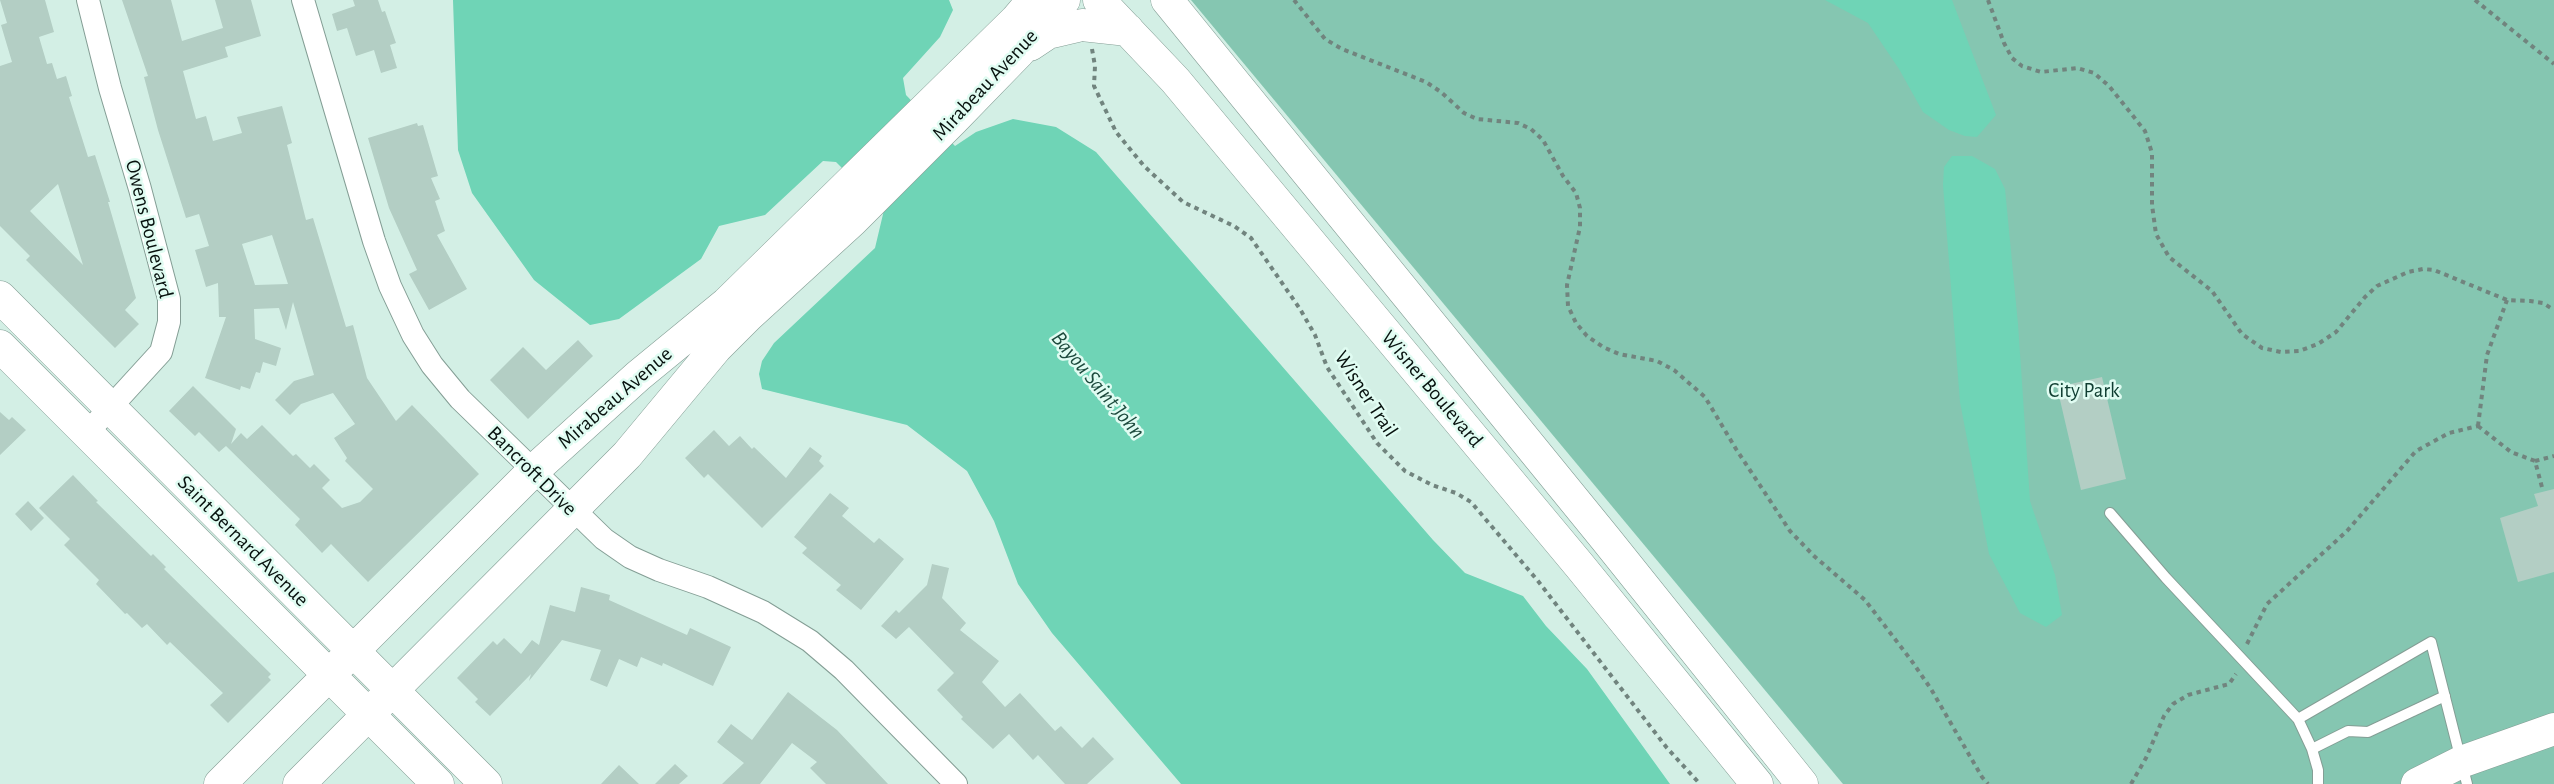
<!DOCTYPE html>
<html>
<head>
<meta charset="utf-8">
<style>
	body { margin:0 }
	canvas { display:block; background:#d3efe5 }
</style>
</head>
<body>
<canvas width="2554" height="784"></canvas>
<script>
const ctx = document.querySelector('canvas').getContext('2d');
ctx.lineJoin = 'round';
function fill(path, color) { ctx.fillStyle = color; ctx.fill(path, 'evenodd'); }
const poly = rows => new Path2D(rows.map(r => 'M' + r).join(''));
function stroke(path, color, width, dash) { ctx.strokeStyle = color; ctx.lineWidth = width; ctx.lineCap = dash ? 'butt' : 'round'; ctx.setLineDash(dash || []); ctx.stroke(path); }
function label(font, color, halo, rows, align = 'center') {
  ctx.font = font + ' "Alegreya Sans",sans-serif'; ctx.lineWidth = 5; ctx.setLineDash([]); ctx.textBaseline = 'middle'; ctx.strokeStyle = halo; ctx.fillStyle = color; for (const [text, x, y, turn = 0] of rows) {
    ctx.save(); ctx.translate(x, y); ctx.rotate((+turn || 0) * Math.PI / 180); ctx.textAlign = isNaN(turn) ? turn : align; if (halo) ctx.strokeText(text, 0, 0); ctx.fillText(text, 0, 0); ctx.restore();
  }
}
fill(poly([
	[1191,0,2554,0,2554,784,1843,784]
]), '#85c6b1');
fill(poly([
	[453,0,949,0,953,10,940,37,903,78,906,95,955,146,976,132,1013,119,1056,127,1096,152,1433,540,1465,573,1523,596,1546,626,1587,669,1670,784,1181,784,1052,633,1018,584,994,521,967,471,907,425,762,389,759,374,762,361,774,343,875,248,884,210,836,162,823,161,765,215,719,226,701,259,619,319,590,325,534,280,472,193,458,150],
	[1825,0,1952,0,1996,115,1977,137,1965,136,1949,130,1923,112,1899,69,1868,23],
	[1952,156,1972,156,1995,169,2005,189,2018,324,2030,501,2055,575,2062,615,2046,627,2020,613,1989,554,1960,402,1943,185,1944,167]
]), '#6fd4b6');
fill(poly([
	[0,0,45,0,54,32,39,37,47,64,52,63,57,79,66,76,72,96,69,97,88,157,95,155,110,202,108,202,136,298,125,310,139,324,115,348,26,260,30,256,0,226,0,66,12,62,1,25,7,23],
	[58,184,83,265,30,211],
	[122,0,171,0,182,41,223,28,215,0,251,0,261,36,225,47,228,57,183,71,196,119,206,116,213,141,242,133,237,117,282,106,292,143,287,145,306,220,313,218,346,327,353,325,367,378,396,421,412,405,479,474,368,582,331,544,322,553,295,525,300,519,226,446,219,452,199,432,195,436,169,411,193,386,236,429,231,444,241,433,247,439,262,425,293,456,296,454,310,468,314,464,330,480,322,488,342,508,360,502,373,489,345,461,347,458,334,438,355,424,333,393,301,404,290,415,275,400,294,381,314,375,293,302,286,330,279,308,254,309,255,339,281,348,276,366,263,362,260,373,256,372,250,389,241,386,240,390,205,378,226,317,219,317,218,283,206,287,195,250,209,246,199,214,186,218,158,130,144,77,148,76],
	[272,235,288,284,255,285,242,244],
	[353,0,378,0,382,12,385,11,396,43,390,45,397,68,381,73,374,50,356,56,347,28,337,31,332,14,355,6],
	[417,123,418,126,423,125,438,176,431,178,440,199,435,201,445,231,437,235,467,289,429,310,409,274,417,270,389,208,368,138],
	[578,340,593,356,528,419,490,380,523,347,546,370],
	[2102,377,2126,479,2081,490,2057,387],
	[0,412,9,420,12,417,26,430,0,455],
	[714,430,729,446,740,436,752,449,754,447,786,478,810,447,822,456,819,461,824,466,762,528,708,474,704,478,685,458],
	[73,475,98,501,96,502,151,556,153,554,166,567,164,569,271,674,268,677,271,680,228,723,210,705,223,693,170,642,167,645,147,624,142,628,127,613,125,614,96,584,99,580,64,545,70,539,39,508],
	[2554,489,2554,572,2518,582,2500,518,2538,506,2534,494],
	[830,493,849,508,842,516,874,543,879,538,904,559,861,610,836,590,841,585,802,553,807,548,794,537],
	[28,501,44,518,31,531,15,514],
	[932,564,949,568,942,598,966,623,960,630,999,661,982,682,1005,707,1020,693,1055,731,1061,726,1082,748,1093,737,1114,759,1087,784,1065,784,1038,755,1033,760,1009,734,993,749,961,719,963,717,937,690,954,673,909,627,896,639,881,626,896,610,899,613,927,585],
	[581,587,610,595,609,600,687,635,690,628,731,647,713,686,663,663,662,666,641,657,637,667,619,659,607,687,590,680,601,650,562,640,529,681,531,674,490,716,475,702,478,699,457,678,493,641,497,645,504,638,521,654,532,640,539,645,550,605,575,612],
	[788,692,837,730,888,784,826,784,810,768,817,762,792,743,760,784,722,784,744,763,717,742,731,724,752,740],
	[675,764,688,776,679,784,655,784],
	[619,765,639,784,601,784]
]), '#b3cec4');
const lane = poly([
	[2110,513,2166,578,2298,719,2312,749,2318,770,2318,784],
	[2298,719,2431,642,2467,784],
	[2312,749,2348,731,2368,732,2445,696]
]);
const street = poly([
	[303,0,374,241,390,286,413,335,432,365,460,399,604,539,630,557,659,570,708,587,763,612,810,641,844,670,956,784],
	[87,433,161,352,169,322,169,299,140,189,110,88,88,0]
]);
const secondary = poly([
	[1099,0,1175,80,1579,565,1757,784],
	[1167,0,1605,538,1802,784],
	[1030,45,1048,33,1082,25,1128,30],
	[0,297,486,784],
	[0,346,438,784],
	[220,784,533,471,638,376,727,303,1016,20,1033,0],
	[299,784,627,455,716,348,748,316,852,221,953,120,1019,52,1064,0],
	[2417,784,2461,762,2554,729]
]);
stroke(lane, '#849e95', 12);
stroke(street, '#849e95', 24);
stroke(secondary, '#849e95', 33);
stroke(poly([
	[1294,0,1325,39,1342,49,1426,82,1441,92,1464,113,1477,119,1518,123,1531,129,1543,140,1563,176,1576,193,1580,208,1580,227,1567,285,1568,306,1576,323,1587,336,1603,347,1619,354,1657,361,1674,370,1705,397,1736,449,1790,531,1814,556,1865,600,1911,660,1931,689,1982,777,1988,784],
	[1988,0,2004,43,2012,58,2022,66,2041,72,2077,68,2094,73,2109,86,2145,131,2152,153,2152,205,2156,234,2169,257,2212,291,2242,334,2262,348,2281,352,2299,351,2318,344,2336,332,2365,297,2377,286,2408,272,2423,269,2434,270,2507,300,2530,301,2543,303,2554,310],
	[2475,0,2554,64],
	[1092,49,1095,66,1094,86,1116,132,1144,166,1183,202,1234,226,1251,238,1300,309,1315,335,1327,367,1377,443,1405,471,1432,485,1456,493,1471,502,1538,581,1667,748,1700,784],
	[2478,426,2487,355,2507,300],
	[2478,426,2511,452,2535,461,2543,491],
	[2535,461,2554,456],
	[2247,644,2267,604,2347,531,2416,451,2449,433,2478,426],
	[2131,784,2146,758,2164,716,2173,704,2188,695,2229,684,2236,674]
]), '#71847e', 4, [4.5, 4.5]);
stroke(lane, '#fff', 10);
stroke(street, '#fff', 22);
stroke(secondary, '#fff', 32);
label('21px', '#07110e', '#e0fcf2', [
	["Mirabeau Avenue",985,85,-47],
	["Owens Boulevard",149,229,76],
	["Wisner Boulevard",1432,389,50],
	["Wisner Trail",1366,394,57],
	["Mirabeau Avenue",615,398,-41],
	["Bancroft Drive",532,471,45],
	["Saint Bernard Avenue",243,541,45]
]);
label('21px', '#0f3d31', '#e0fcf2', [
	["City Park",2084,391]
]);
label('italic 22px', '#1d4a3d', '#e0fcf2', [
	["Bayou Saint John",1098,385,50]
]);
</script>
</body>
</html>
